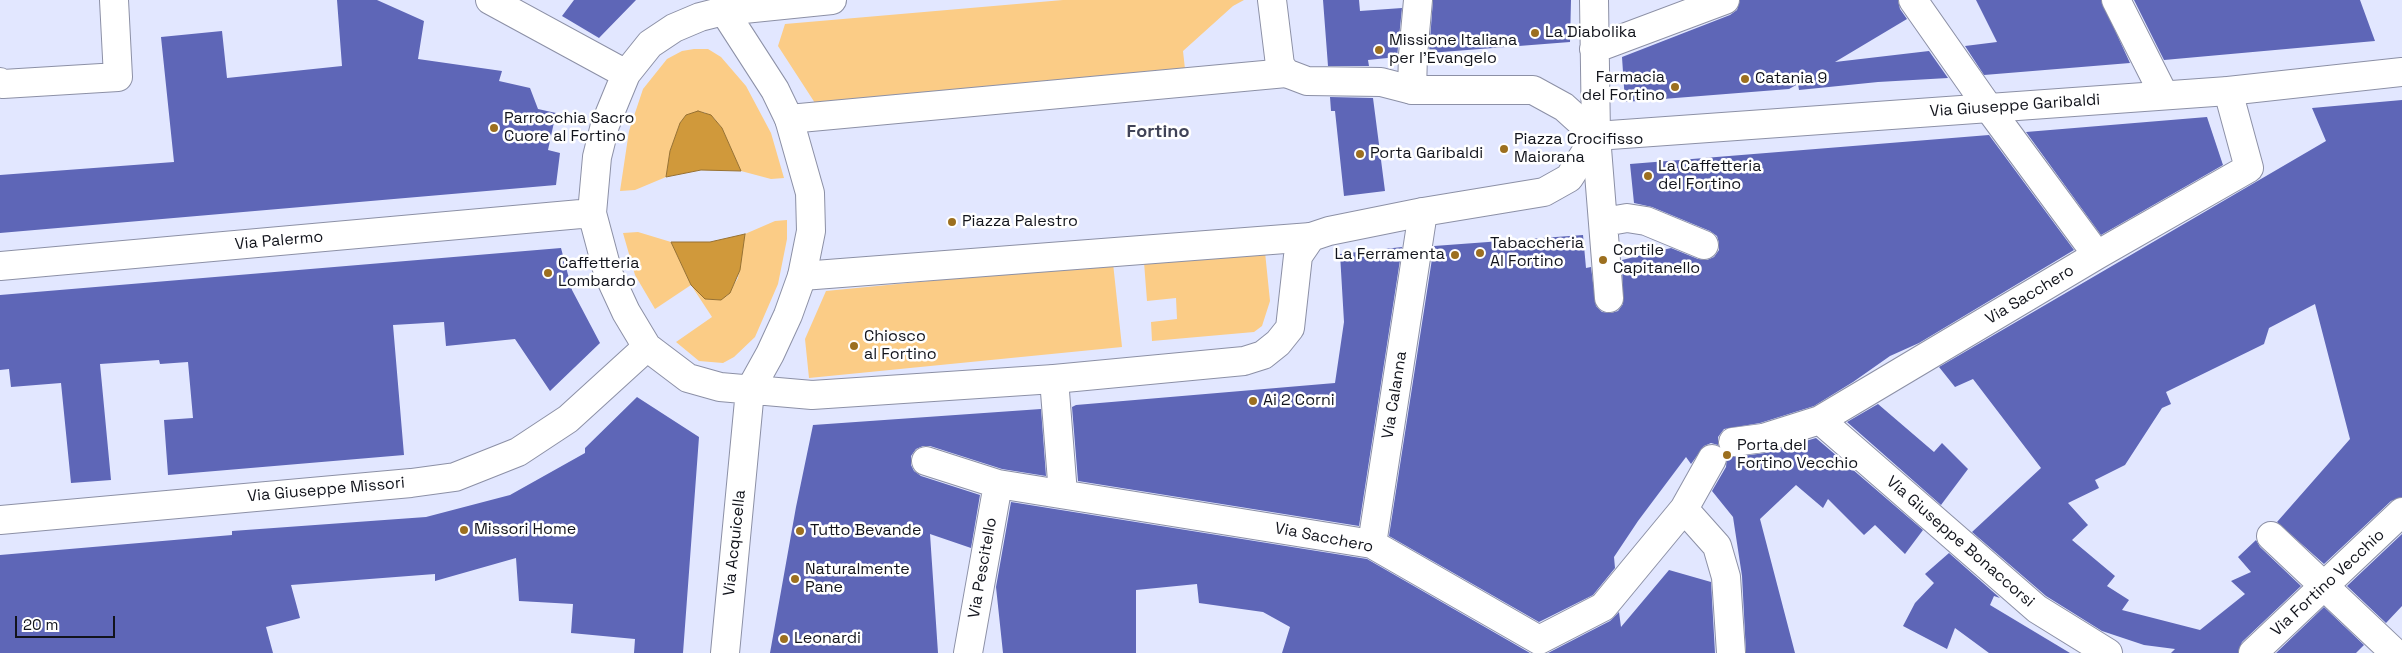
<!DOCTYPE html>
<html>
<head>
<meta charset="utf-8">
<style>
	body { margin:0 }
	#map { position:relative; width:2402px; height:653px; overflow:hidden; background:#e2e7ff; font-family:"Space Grotesk",sans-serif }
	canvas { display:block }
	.scale { position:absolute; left:15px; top:616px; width:100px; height:22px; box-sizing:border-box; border:2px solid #12141c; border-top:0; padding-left:6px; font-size:15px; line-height:18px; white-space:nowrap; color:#12141c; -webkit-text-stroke:4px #fff; paint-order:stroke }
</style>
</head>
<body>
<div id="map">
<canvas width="2402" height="653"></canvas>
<div class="scale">20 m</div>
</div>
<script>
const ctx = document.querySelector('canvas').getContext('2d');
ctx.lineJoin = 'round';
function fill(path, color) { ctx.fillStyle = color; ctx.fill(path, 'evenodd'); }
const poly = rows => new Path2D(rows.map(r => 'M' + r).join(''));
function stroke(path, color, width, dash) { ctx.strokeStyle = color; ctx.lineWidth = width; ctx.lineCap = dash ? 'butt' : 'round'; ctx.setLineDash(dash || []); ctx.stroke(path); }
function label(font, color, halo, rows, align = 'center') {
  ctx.font = font + ' "Space Grotesk",sans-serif'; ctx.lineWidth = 5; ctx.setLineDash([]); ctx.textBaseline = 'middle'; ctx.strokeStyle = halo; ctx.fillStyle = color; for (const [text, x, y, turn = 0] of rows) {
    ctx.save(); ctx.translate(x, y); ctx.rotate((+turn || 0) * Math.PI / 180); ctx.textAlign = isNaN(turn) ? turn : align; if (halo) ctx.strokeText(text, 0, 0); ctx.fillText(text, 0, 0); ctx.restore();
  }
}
fill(poly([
	[1063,0,1244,0,1233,6,1183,51,1185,69,815,103,778,46,785,24],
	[694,49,708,49,721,57,746,86,771,133,784,178,771,179,741,171,722,128,714,118,704,112,686,115,680,123,670,151,666,177,635,190,620,191,629,131,643,89,667,59,682,51],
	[787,220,787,239,778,284,755,337,734,357,723,363,699,361,676,342,712,317,691,285,655,309,635,275,623,233,638,232,671,242,691,285,705,299,715,300,727,296,738,278,745,234,775,221],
	[1265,252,1270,301,1262,326,1254,332,1152,341,1151,322,1177,319,1176,298,1147,301,1144,262],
	[1113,263,1122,347,809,378,805,339,826,291]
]), '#fbcc86');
const water = poly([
	[698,111,711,115,722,128,741,171,701,170,666,177,670,151,680,123,686,115,698,111],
	[745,234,740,270,730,293,721,300,705,299,691,285,671,242,710,242,745,234]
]);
fill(water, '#d0993b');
stroke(water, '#977132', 1);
fill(poly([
	[337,0,377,0,424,21,418,59,502,71,499,81,530,88,538,109,556,113,548,150,560,153,556,185,0,233,0,175,174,162,161,37,222,31,227,78,342,66],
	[574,0,636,0,599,38,562,16],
	[1323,0,1359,0,1360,11,1402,8,1397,57,1368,60,1369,66,1328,66],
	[1433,0,1571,0,1570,42,1429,53],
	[1740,0,1898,0,1900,9,1907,19,1835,62,1929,51,1948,78,1878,82,1799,90,1798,84,1789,89,1625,102,1622,57,1730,15,1737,10],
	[1976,0,2101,0,2130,63,1984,75,1965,46,1997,42],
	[2134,0,2360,0,2375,41,2164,60],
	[1330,97,1373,98,1385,191,1344,196,1335,111,1331,111],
	[2402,100,2402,497,2391,501,2324,564,2277,522,2350,439,2315,304,2269,328,2264,344,2166,392,2171,404,2162,408,2125,465,2095,480,2099,488,2068,503,2088,525,2072,540,2115,576,2107,586,2129,600,2122,610,2200,630,2245,594,2231,581,2251,572,2238,557,2256,540,2260,547,2301,586,2242,642,2238,653,2171,653,2175,649,2144,645,2102,631,2046,596,1972,532,2041,468,1973,379,1955,387,1939,367,2326,141,2312,108],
	[2207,117,2223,165,2101,235,2026,132],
	[1989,135,2074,250,1919,343,1890,356,1853,382,1814,406,1760,423,1724,429,1718,437,1718,445,1711,443,1704,446,1691,464,1686,457,1638,521,1614,557,1615,568,1593,595,1539,622,1389,536,1434,246,1583,235,1586,268,1591,267,1596,306,1602,312,1611,313,1618,311,1623,304,1622,260,1671,248,1698,259,1707,260,1714,257,1719,250,1719,243,1717,236,1710,231,1652,207,1634,203,1630,164],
	[1402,247,1359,526,1078,481,1072,407,1076,405,1335,383,1344,322,1340,254],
	[561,248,572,290,600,343,550,391,515,339,446,346,444,322,393,325,404,455,168,475,164,420,193,418,188,362,160,364,159,360,100,364,111,480,71,483,61,383,11,387,9,369,0,370,0,295],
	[637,397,699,437,683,653,634,653,635,639,571,633,573,604,519,601,516,558,435,581,435,574,291,585,300,618,266,627,273,653,0,653,0,555,232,535,232,531,426,517,510,495,585,453,585,448],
	[1878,404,1934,452,1942,443,1968,469,1941,505,1847,422],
	[1041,409,1046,476,1002,469,930,446,923,446,916,449,911,456,911,465,914,471,921,476,980,495,971,548,930,534,938,653,770,653,796,507,813,425],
	[1816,438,1923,530,1905,554,1875,525,1864,535,1828,499,1823,508,1796,485,1760,519,1795,653,1746,653,1742,576,1733,517,1712,491,1726,467,1727,456,1735,457,1765,453],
	[1011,502,1367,559,1530,653,1282,653,1290,627,1263,612,1199,603,1197,584,1136,590,1136,653,1003,653,996,587],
	[2402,534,2402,606,2386,623,2347,586],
	[1949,553,2000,598,1994,596,1990,605,2070,653,1989,653,1955,628,1947,649,1903,626,1915,603,1934,583,1925,574],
	[1669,570,1711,582,1715,653,1548,653,1610,621,1619,612,1621,627],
	[2324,607,2364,645,2356,653,2276,653]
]), '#5e66b7');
const street = poly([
	[1594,0,1596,136,1609,298],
	[1913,0,1988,107,2097,255],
	[2116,0,2164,95],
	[1594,49,1725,0],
	[0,82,3,84,118,77,114,0],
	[1412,90,1413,55,1418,0],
	[789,119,1286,73],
	[1604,222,1627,218,1646,221,1704,245],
	[802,276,1311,237],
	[1054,379,1063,494],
	[1820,420,2037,609,2108,653],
	[1733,442,1763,438,1820,420,2097,255,2249,168,2228,91],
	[926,461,998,484,1372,544,1539,640,1603,607,1684,509,1712,459],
	[1684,509,1717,546,1726,577,1731,653],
	[2271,536,2395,653],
	[1372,544,1423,212],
	[968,653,998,484],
	[2253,653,2402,512]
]);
const secondary = poly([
	[490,0,626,74],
	[832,0,724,11,700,17,674,28,650,44,626,74,605,125,597,157,592,213,608,273,626,312,647,347,688,378,720,387,812,395,1054,379,1244,361,1263,355,1278,343,1290,328,1298,256,1311,237,1329,231,1423,212,1544,192,1569,178,1596,136],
	[1272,0,1280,65,1286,73,1307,81,1381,82,1412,90,1533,90,1564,107,1596,136,2228,91,2402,72],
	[724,11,775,90,789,119,810,193,811,231,802,276,788,315,770,354,750,390,725,653],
	[0,266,592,213],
	[0,520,411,483,455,477,518,452,568,419,647,347]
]);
stroke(street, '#8c90a6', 30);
stroke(secondary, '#8c90a6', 30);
stroke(street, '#fff', 28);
stroke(secondary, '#fff', 28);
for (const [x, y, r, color] of [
	[1535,33,5,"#9c6f1f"],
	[1379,50,5,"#9c6f1f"],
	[1745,79,5,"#9c6f1f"],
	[1675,87,5,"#9c6f1f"],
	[494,128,5,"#9c6f1f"],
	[1504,149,5,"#9c6f1f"],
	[1360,154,5,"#9c6f1f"],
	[1648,176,5,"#9c6f1f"],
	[952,222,5,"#9c6f1f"],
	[1480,253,5,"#9c6f1f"],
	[1455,255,5,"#9c6f1f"],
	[1603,260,5,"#9c6f1f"],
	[548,273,5,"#9c6f1f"],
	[854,346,5,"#9c6f1f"],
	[1253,401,5,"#9c6f1f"],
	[1727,455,5,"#9c6f1f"],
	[464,530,5,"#9c6f1f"],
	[800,531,5,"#9c6f1f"],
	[795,579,5,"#9c6f1f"],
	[784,639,5,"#9c6f1f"]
]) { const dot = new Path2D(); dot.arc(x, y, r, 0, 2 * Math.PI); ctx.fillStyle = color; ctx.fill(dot); stroke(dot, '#fff', 2); }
label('16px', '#12141c', '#fff', [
	["La Diabolika",1545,33],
	["Missione Italiana",1389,41],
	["per l'Evangelo",1389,59],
	["Farmacia",1665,78,"right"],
	["del Fortino",1665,96,"right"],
	["Catania 9",1755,79],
	["Parrocchia Sacro",504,119],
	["Cuore al Fortino",504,137],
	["Piazza Crocifisso",1514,140],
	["Maiorana",1514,158],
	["Porta Garibaldi",1370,154],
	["La Caffetteria",1658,167],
	["del Fortino",1658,185],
	["Piazza Palestro",962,222],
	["Tabaccheria",1490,244],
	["Al Fortino",1490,262],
	["Cortile",1613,251],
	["Capitanello",1613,269],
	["La Ferramenta",1445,255,"right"],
	["Caffetteria",558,264],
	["Lombardo",558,282],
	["Chiosco",864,337],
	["al Fortino",864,355],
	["Ai 2 Corni",1263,401],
	["Porta del",1737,446],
	["Fortino Vecchio",1737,464],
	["Missori Home",474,530],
	["Tutto Bevande",810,531],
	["Naturalmente",805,570],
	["Pane",805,588],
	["Leonardi",794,639]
], 'left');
label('16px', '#12141c', '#fff', [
	["Via Giuseppe Garibaldi",2015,106,-4],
	["Via Palermo",279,241,-5],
	["Via Sacchero",2030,295,-31],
	["Via Calanna",1395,395,-81],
	["Via Giuseppe Missori",326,490,-5],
	["Via Sacchero",1324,538,11],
	["Via Giuseppe Bonaccorsi",1960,542,41],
	["Via Acquicella",735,543,-84],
	["Via Pescitello",983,568,-80],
	["Via Fortino Vecchio",2328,583,-43]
]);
label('bold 18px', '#404357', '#fff', [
	["Fortino",1158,132]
]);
</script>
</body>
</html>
